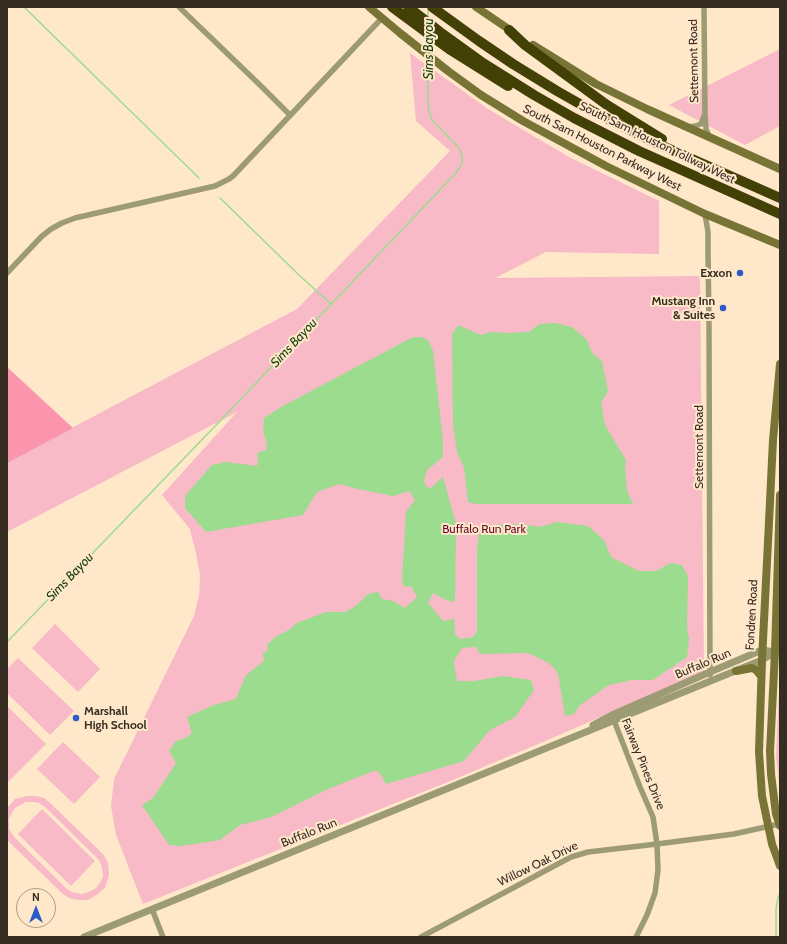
<!DOCTYPE html>
<html>
<head>
<meta charset="utf-8">
<style>
	body { margin:0 }
	#map { position:relative; width:787px; height:944px; overflow:hidden; background:#ffe7ca; font-family:Cabin,sans-serif }
	canvas { display:block }
	.frame { position:absolute; inset:0; border:8px solid #362d22; pointer-events:none }
	.north { position:absolute; left:16px; top:888px; width:40px; height:40px; box-sizing:border-box; background:#ffe7ca; border:1px solid #af9d87; border-radius:50%; rotate:0deg; font-size:11px; font-weight:700; line-height:16px; text-align:center; color:#362d22 }
	.north::after { content:''; display:block; margin:auto; width:14px; height:18px; background:#2d5ac9; clip-path:polygon(50% 0,100% 100%,50% 72%,0 100%) }
</style>
</head>
<body>
<div id="map">
<canvas width="787" height="944"></canvas>
<div class="frame"></div>
<div class="north">N</div>
</div>
<script>
const ctx = document.querySelector('canvas').getContext('2d');
ctx.lineJoin = 'round';
function fill(path, color) { ctx.fillStyle = color; ctx.fill(path, 'evenodd'); }
const poly = rows => new Path2D(rows.map(r => 'M' + r).join(''));
function stroke(path, color, width, dash) { ctx.strokeStyle = color; ctx.lineWidth = width; ctx.lineCap = dash ? 'butt' : 'round'; ctx.setLineDash(dash || []); ctx.stroke(path); }
function label(font, color, halo, rows, align = 'center') {
  ctx.font = font + ' Cabin,sans-serif'; ctx.lineWidth = 4; ctx.setLineDash([]); ctx.textBaseline = 'middle'; ctx.strokeStyle = halo; ctx.fillStyle = color; for (const [text, x, y, turn = 0] of rows) {
    ctx.save(); ctx.translate(x, y); ctx.rotate((+turn || 0) * Math.PI / 180); ctx.textAlign = isNaN(turn) ? turn : align; if (halo) ctx.strokeText(text, 0, 0); ctx.fillText(text, 0, 0); ctx.restore();
  }
}
fill(poly([
	[780,49,780,126,745,145,669,105],
	[410,53,488,109,569,157,659,201,659,254,546,252,495,278,700,276,704,672,543,742,443,784,143,904,116,835,111,806,114,779,194,616,199,596,200,576,197,558,190,529,162,495,237,412,7,532,7,462,297,309,450,151,416,121],
	[55,624,100,669,78,692,32,648],
	[18,658,74,711,50,735,7,693,7,669],
	[780,666,780,793,776,756],
	[7,706,46,744,7,783],
	[63,742,100,777,74,804,37,769],
	[27,796,36,796,44,798,48,801,103,854,108,863,109,875,105,888,98,894,88,900,78,900,69,898,63,894,7,840,7,808,15,799],
	[26,802,35,802,39,803,45,807,99,860,102,867,103,876,100,883,96,888,91,891,82,894,72,892,67,889,14,837,9,829,9,819,13,811,15,808],
	[42,809,95,861,71,886,18,834]
]), '#f7bac6');
fill(poly([
	[7,367,73,428,7,463]
]), '#fb95ad');
fill(poly([
	[555,323,572,327,586,339,593,354,602,361,608,391,601,403,605,425,626,460,625,468,627,491,633,504,476,504,468,502,464,467,457,453,453,424,452,334,458,325,481,335,490,332,508,333,529,332,540,324],
	[413,337,421,337,428,340,433,351,443,442,443,457,427,470,424,481,427,487,431,488,443,477,456,524,455,602,446,600,433,593,428,603,443,621,454,619,455,634,460,639,473,637,477,631,477,550,479,534,492,525,521,524,540,527,557,522,588,526,604,540,611,557,639,571,656,571,671,563,682,565,688,576,687,627,689,639,687,657,653,680,632,680,609,685,580,705,574,714,565,716,558,673,549,663,528,653,480,654,476,647,462,648,454,661,457,681,474,681,503,676,531,680,534,690,515,717,490,730,464,761,386,784,381,775,376,770,328,789,271,817,240,825,220,840,181,846,169,845,142,805,153,798,176,763,169,751,176,741,186,738,192,733,187,717,214,705,236,699,246,675,264,661,263,653,267,651,268,648,267,645,275,637,289,630,297,623,326,612,346,612,357,605,368,594,378,592,382,599,393,601,405,608,417,597,411,586,404,587,402,580,406,512,415,500,409,491,393,496,358,489,339,484,317,492,303,515,206,532,185,508,185,496,212,465,226,462,257,466,258,462,257,453,266,450,267,444,263,432,264,418,281,407]
]), '#9bdc8e');
stroke(poly([
	[24,7,199,178],
	[428,18,428,10],
	[428,52,428,40],
	[220,198,300,276,331,304],
	[7,642,219,422,435,195,455,174,462,164,462,155,458,147,432,120,429,112,428,102,428,60],
	[776,937,776,909,778,898,780,893]
]), '#9bdc8e', 1.5);
stroke(poly([
	[179,7,261,86,290,115],
	[704,7,705,114,706,129,709,136],
	[688,127,695,126,701,124,704,116],
	[705,214,708,232,708,252,709,324,710,675],
	[7,273,41,237,51,229,62,223,75,218,215,186,229,179,233,176,382,18],
	[613,718,640,787,653,817,657,844,658,870,655,893,647,915,636,937],
	[152,909,163,937],
	[421,937,571,857,588,852,657,844,734,834,779,824]
]), '#9c9b73', 5.5);
stroke(poly([
	[593,725,612,715,710,672,762,650,775,652],
	[84,937,762,660,775,652]
]), '#9c9b73', 7);
stroke(poly([
	[369,7,400,33,448,71,481,95,523,121,606,166,705,214,780,245],
	[476,7,513,32],
	[533,45,596,84,647,109,780,169],
	[780,364,773,440,769,522,762,660,759,752,762,796,772,844,780,866],
	[780,495,775,652,770,751,771,774,776,814,780,826],
	[736,671,752,668,756,670,761,676]
]), '#777435', 8);
stroke(poly([
	[392,7,449,49,508,86],
	[408,7,440,32,483,63,534,95,574,118,639,151,780,214],
	[432,7,479,41,513,64,557,91,594,112,656,143,780,198],
	[509,30,525,45,607,105,662,139]
]), '#434005', 10);
for (const [x, y, r, color] of [
	[740,273,4,"#2d5ac9"],
	[723,308,4,"#2d5ac9"],
	[76,718,4,"#2d5ac9"]
]) { const dot = new Path2D(); dot.arc(x, y, r, 0, 2 * Math.PI); ctx.fillStyle = color; ctx.fill(dot); stroke(dot, '#ffe7ca', 1.5); }
label('12px', '#362d22', '#ffe7ca', [
	["Settemont Road",694,61,-91],
	["South Sam Houston Tollway West",657,143,26],
	["South Sam Houston Parkway West",602,148,27],
	["Settemont Road",699,447,-90],
	["Fondren Road",752,615,-87],
	["Buffalo Run",703,664,-23],
	["Fairway Pines Drive",643,764,68],
	["Buffalo Run",309,833,-22],
	["Willow Oak Drive",538,864,-26]
]);
label('bold 12px', '#362d22', '#ffe7ca', [
	["Exxon",732,273],
	["Mustang Inn",715,301],
	["& Suites",715,315],
	["Marshall",84,711,"left"],
	["High School",84,725,"left"]
], 'right');
label('12px', '#64092c', '#ffe7ca', [
	["Buffalo Run Park",484,529]
]);
label('italic 13px', '#133e09', '#ffe7ca', [
	["Sims Bayou",429,49,-90],
	["Sims Bayou",294,343,-47],
	["Sims Bayou",70,577,-46]
]);
</script>
</body>
</html>
